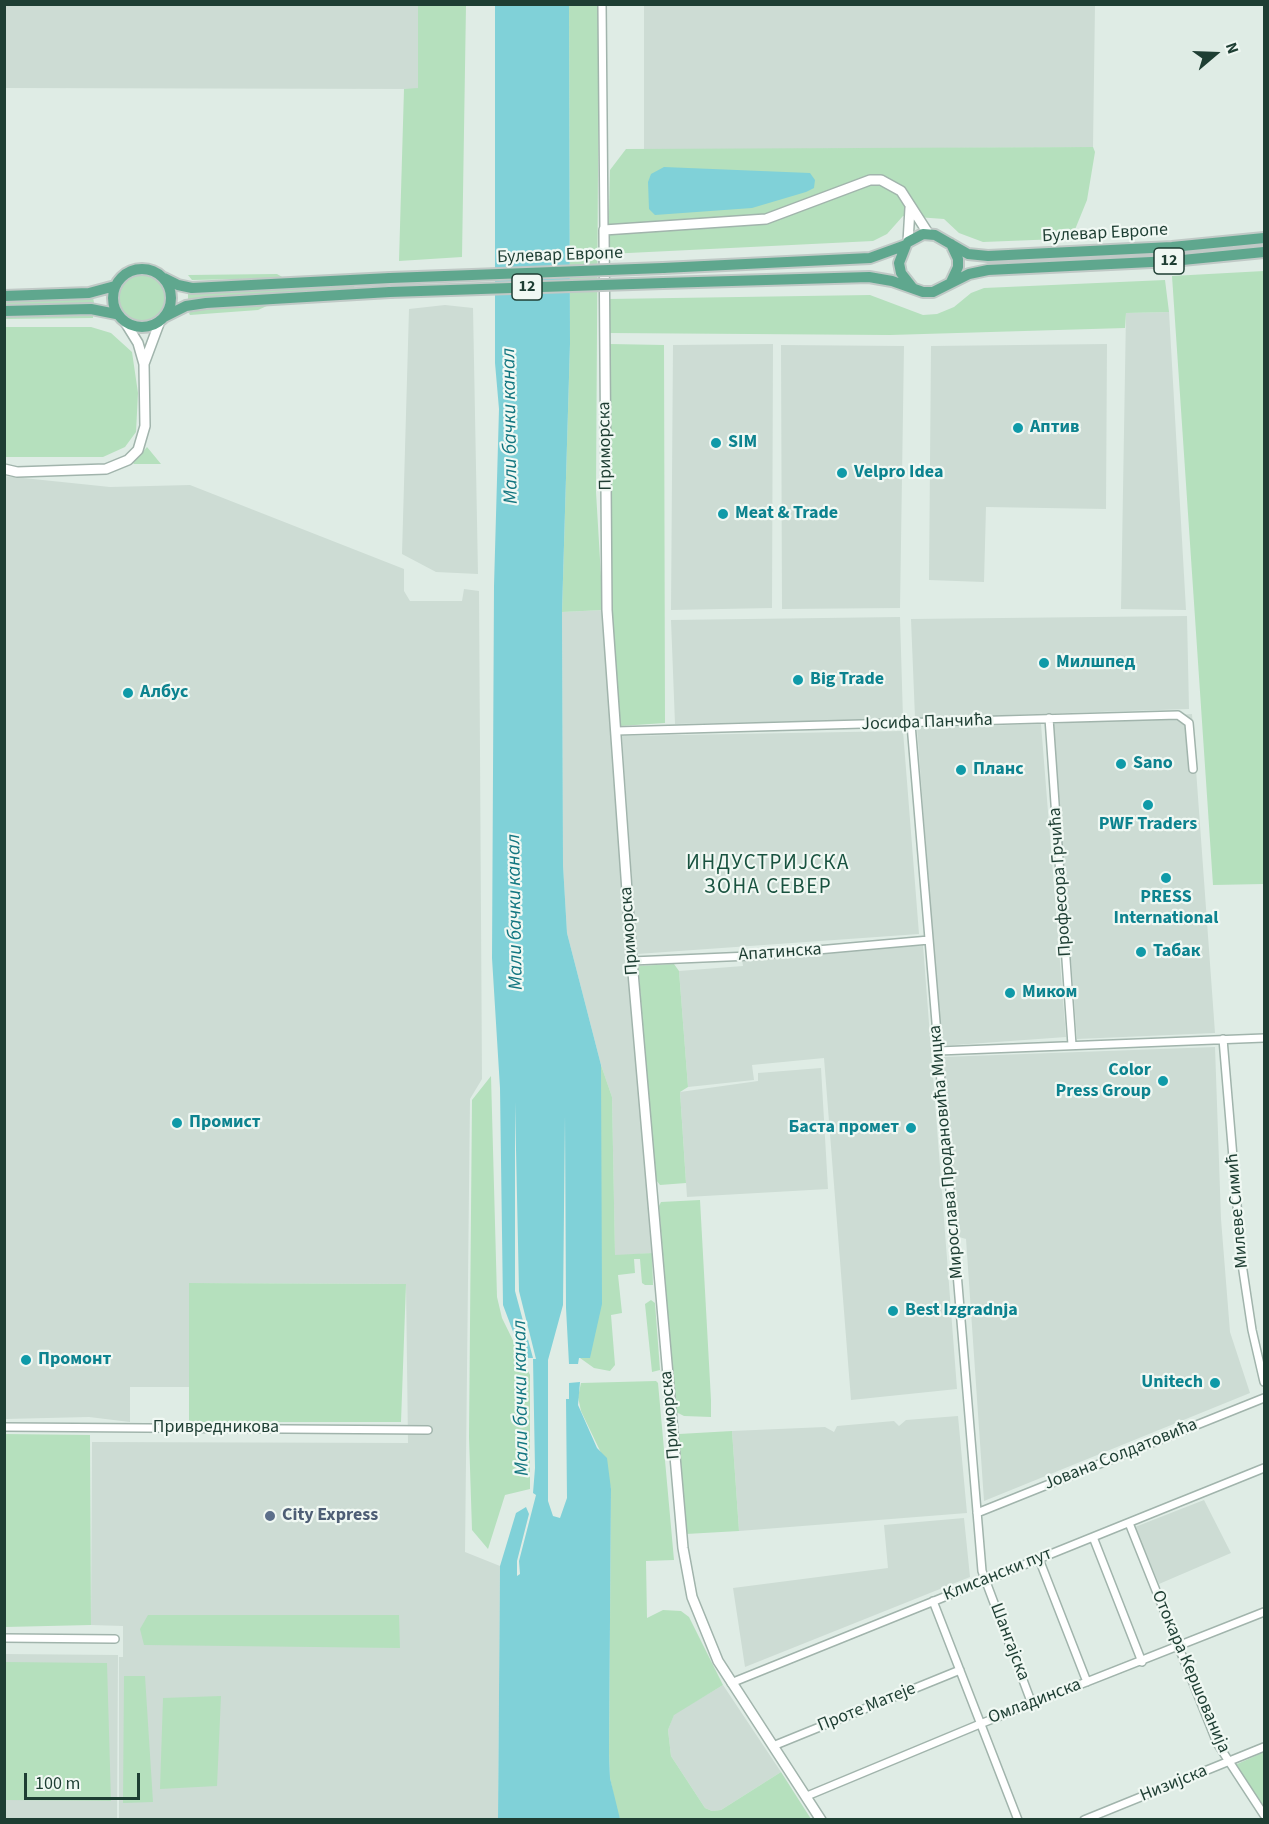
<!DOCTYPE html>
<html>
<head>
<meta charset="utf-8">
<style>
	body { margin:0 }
	#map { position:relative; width:1269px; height:1824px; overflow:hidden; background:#dfece5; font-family:"Source Sans 3",sans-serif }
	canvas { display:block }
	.frame { position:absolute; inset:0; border:6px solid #1e3e33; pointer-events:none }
	.north { position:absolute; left:1185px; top:24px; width:60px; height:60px; -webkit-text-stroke:4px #f0f8f3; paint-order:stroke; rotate:71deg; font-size:16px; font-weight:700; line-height:24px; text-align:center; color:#1e3e33 }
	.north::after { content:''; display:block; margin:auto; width:21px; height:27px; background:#1e3e33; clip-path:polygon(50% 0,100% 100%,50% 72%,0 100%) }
	.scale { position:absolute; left:24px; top:1773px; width:116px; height:27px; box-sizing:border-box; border:3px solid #1e3e33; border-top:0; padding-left:8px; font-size:18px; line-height:21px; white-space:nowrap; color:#1e3e33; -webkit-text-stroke:4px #f0f8f3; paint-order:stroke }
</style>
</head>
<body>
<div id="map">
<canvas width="1269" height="1824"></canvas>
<div class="frame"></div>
<div class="north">N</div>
<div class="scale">100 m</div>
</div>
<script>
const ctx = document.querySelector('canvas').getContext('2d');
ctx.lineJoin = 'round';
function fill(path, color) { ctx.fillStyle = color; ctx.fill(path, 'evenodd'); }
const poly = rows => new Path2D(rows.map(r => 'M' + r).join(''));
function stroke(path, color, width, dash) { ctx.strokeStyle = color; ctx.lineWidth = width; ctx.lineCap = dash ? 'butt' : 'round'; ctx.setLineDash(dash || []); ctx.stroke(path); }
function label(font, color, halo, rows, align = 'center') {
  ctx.font = font + ' "Source Sans 3",sans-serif'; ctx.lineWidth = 4.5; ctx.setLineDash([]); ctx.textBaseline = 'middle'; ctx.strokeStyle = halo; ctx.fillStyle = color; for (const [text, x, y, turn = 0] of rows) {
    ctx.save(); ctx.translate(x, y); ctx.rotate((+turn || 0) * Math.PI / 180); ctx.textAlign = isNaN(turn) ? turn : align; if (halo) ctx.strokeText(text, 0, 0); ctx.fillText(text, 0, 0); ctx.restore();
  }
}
fill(poly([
	[5,5,418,5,418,89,5,88],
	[644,5,1095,5,1093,147,644,150],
	[445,305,473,308,478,574,436,572,402,554,409,309],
	[1169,312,1186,610,1121,609,1126,313],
	[773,344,772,608,671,610,673,345],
	[1107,344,1106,509,986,507,984,582,929,580,931,346],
	[781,345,904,346,900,608,782,609],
	[4,476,110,487,190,485,404,569,404,591,410,601,462,601,464,589,479,591,482,1079,470,1099,465,1552,500,1566,498,1819,119,1819,119,1657,123,1657,123,1626,91,1625,92,1442,408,1443,406,1284,190,1283,189,1387,130,1387,130,1422,89,1417,5,1419],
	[603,610,652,1253,615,1256,612,1097,601,1065,567,933,563,865,562,612],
	[1187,616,1189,709,915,718,911,619],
	[900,617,903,719,675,724,671,620],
	[1192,714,1215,1033,1077,1039,1053,724],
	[1041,724,1066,1037,941,1046,917,728],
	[903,731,919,934,637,954,622,736],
	[923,945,957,1389,851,1400,824,1058,752,1065,754,1080,688,1087,679,971,743,966,742,960],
	[1215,1047,1221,1219,1230,1332,1250,1393,984,1501,966,1239,959,1237,943,1057],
	[821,1068,828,1189,687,1197,680,1092,758,1081,758,1073],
	[958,1416,967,1513,739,1531,732,1431,825,1427,834,1432,837,1426,894,1421,899,1426,906,1420],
	[1204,1500,1231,1553,1159,1584,1135,1527],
	[964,1518,970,1577,745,1667,733,1588,888,1568,884,1525],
	[5,1654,118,1655,117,1819,5,1820],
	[723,1685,781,1772,721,1810,712,1811,705,1808,671,1756,668,1730,674,1714]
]), '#cddcd4');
fill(poly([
	[418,5,466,5,462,257,399,261,404,89,418,88],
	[569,5,599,5,596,492,603,610,562,612,570,344],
	[1093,147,1095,152,1087,200,1074,232,1059,239,983,242,959,233,944,219,903,216,887,234,873,241,608,254,610,170,626,149],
	[1264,271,1264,884,1213,885,1172,276],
	[277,274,284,278,192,280,188,275],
	'118 298a24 24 0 1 1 48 0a24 24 0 1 1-48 0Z',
	[1165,280,1169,312,1126,313,1125,328,890,335,608,333,608,299,870,295,923,315,937,314,954,307,971,293,984,288],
	[354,285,354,290,188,300,188,293,251,287],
	[93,297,94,303,5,306,4,301],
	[269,305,258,310,190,315,189,313,195,308],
	[93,314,93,318,5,319,4,316],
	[5,327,91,327,111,333,132,352,138,393,136,432,125,447,103,457,5,457],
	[610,344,664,345,665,723,620,726,612,613],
	[147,447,161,464,134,464,133,463],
	[674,964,679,971,688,1087,680,1092,686,1183,660,1185,656,1180,638,966],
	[601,1065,612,1097,615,1255,652,1253,653,1285,645,1285,642,1283,640,1259,634,1259,635,1273,618,1275,622,1313,611,1315,615,1365,610,1371,594,1368,580,1358,590,1357],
	[491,1076,497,1297,502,1318,530,1375,530,1489,505,1495,488,1549,472,1530,469,1437,472,1100],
	[700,1200,711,1400,711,1417,684,1416,676,1412,659,1206,661,1202],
	[189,1283,406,1284,401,1422,189,1422],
	[651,1300,655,1303,660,1370,652,1372,645,1304],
	[656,1381,658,1383,674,1560,646,1561,647,1618,663,1610,681,1611,689,1617,723,1685,674,1715,668,1730,671,1756,705,1808,712,1811,721,1810,781,1772,811,1819,620,1819,617,1812,610,1778,609,1753,611,1489,602,1455,581,1411,578,1397,581,1383],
	[732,1431,739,1531,686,1534,679,1434],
	[4,1434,90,1435,91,1625,5,1627],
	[148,1615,399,1615,400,1648,144,1645,140,1629],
	[5,1662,107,1663,111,1801,5,1800],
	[124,1676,145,1676,153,1802,123,1803],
	[221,1696,217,1786,160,1789,163,1698],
	[1264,1752,1264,1807,1235,1765]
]), '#b5e0bd');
fill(poly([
	[495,5,569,5,570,344,562,612,563,865,567,933,601,1065,602,1304,590,1358,579,1358,578,1364,569,1364,566,1308,565,1115,563,1305,548,1360,548,1501,553,1516,560,1518,567,1498,566,1399,569,1399,569,1383,580,1382,578,1405,597,1448,607,1458,611,1489,609,1753,610,1778,620,1819,498,1819,500,1566,516,1513,526,1507,529,1514,517,1561,517,1576,520,1574,519,1561,536,1495,533,1493,535,1468,533,1359,536,1359,519,1291,515,1102,515,1291,533,1358,523,1358,503,1305,500,1088,492,958,494,586,499,409,495,363],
	[664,167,810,173,815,180,814,188,806,192,752,208,655,215,649,209,648,182,651,174]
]), '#80d1d8');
const minor = poly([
	[602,4,604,230],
	[1049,718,1072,1045],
	[911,724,982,1571,1032,1704],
	[616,731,1178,715,1189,723,1193,769],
	[632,961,750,956,929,940],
	[1223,1039,1242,1264,1252,1330,1264,1382],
	[938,1051,1264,1038],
	[4,1427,428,1430],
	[977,1513,1264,1398],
	[1129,1523,1217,1743,1264,1815],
	[1093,1537,1142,1662],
	[1039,1559,1087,1682],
	[933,1601,1018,1820],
	[4,1638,115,1639],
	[731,1683,1264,1468],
	[773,1746,960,1670],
	[807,1796,980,1724,1264,1612],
	[1084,1820,1264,1747]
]);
const tertiary = poly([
	[908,242,910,208],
	[144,364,160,321],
	[4,469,17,472,106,469,128,460,138,450,145,426,144,364,138,343,125,322],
	[821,1820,718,1661,692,1597,683,1548,632,961,607,610,604,230,766,219,870,180,881,180,901,191,928,233]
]);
const primary = poly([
	[908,242,923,234,935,235,968,254,988,256,1172,247,1264,238],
	[951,244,958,259,958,267,951,282],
	[906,245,899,263,901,273,912,287],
	[663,268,870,258,906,245],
	'113 298a29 29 0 1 1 58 0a29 29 0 1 1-58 0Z',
	[164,278,178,285,192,288,390,278],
	[663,283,869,277,892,281,923,292,933,292,969,274,988,270,1172,261,1264,252],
	[4,296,89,293,115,286],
	[4,311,91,309,116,314],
	[164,317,186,306,206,303,390,292]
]);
stroke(minor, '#a1b4ac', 10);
stroke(tertiary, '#a1b4ac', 12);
stroke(primary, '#c0c9c6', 14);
stroke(minor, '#fff', 7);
stroke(tertiary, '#fff', 9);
stroke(primary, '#5fa78e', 10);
const primaryBridge = poly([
	[390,278,663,268],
	[390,292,663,283]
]);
stroke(primaryBridge, '#c0c9c6', 14, []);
stroke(primaryBridge, '#5fa78e', 10);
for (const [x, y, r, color] of [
	[1018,428,6,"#0f9aa8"],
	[716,443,6,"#0f9aa8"],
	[842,473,6,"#0f9aa8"],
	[723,514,6,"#0f9aa8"],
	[1044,663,6,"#0f9aa8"],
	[798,680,6,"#0f9aa8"],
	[128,693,6,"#0f9aa8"],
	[1121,764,6,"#0f9aa8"],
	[961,770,6,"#0f9aa8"],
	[1148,805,6,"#0f9aa8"],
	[1166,878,6,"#0f9aa8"],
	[1141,952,6,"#0f9aa8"],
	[1010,993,6,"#0f9aa8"],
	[1163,1081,6,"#0f9aa8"],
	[177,1123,6,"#0f9aa8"],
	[911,1128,6,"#0f9aa8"],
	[893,1311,6,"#0f9aa8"],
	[26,1360,6,"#0f9aa8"],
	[1215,1383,6,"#0f9aa8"],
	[270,1516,6,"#5c6f8a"]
]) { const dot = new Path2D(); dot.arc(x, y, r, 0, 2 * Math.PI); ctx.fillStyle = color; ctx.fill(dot); stroke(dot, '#f0f8f3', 2); }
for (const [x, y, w] of [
	[1169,261,30],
	[527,287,30]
]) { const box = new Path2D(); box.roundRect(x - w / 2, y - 13, w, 26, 4.5); ctx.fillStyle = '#f0f8f3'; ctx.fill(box); stroke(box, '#1e3e33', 1.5); }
label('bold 16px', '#1e3e33', null, [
	["12",1169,261],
	["12",527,287]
]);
label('18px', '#1e3e33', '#f0f8f3', [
	["Булевар Европе",1105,234,-3],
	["Булевар Европе",560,256,-2],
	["Приморска",606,446,-91],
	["Јосифа Панчића",927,723,-2],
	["Професора Грчића",1061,882,-94],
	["Приморска",630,931,-94],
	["Апатинска",780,953,-4],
	["Мирослава Продановића Мицка",947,1152,-95],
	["Милеве Симић",1238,1211,-95],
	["Приморска",671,1415,-95],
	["Привредникова",216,1428],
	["Јована Солдатовића",1121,1455,-22],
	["Клисански пут",998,1575,-22],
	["Шангајска",1009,1642,69],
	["Отокара Кершованија",1190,1672,67],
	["Омладинска",1035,1702,-21],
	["Проте Матеје",867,1708,-22],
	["Низијска",1174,1784,-22]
]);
label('bold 18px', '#0d838f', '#f0f8f3', [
	["Аптив",1030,428],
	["SIM",728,443],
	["Velpro Idea",854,473],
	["Meat & Trade",735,514],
	["Милшпед",1056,663],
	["Big Trade",810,680],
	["Албус",140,693],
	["Sano",1133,764],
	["Планс",973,770],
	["PWF Traders",1148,825,"center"],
	["PRESS",1166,898,"center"],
	["International",1166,919,"center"],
	["Табак",1153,952],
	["Миком",1022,993],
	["Color",1151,1071,"right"],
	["Press Group",1151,1092,"right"],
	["Промист",189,1123],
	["Баста промет",899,1128,"right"],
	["Best Izgradnja",905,1311],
	["Промонт",38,1360],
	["Unitech",1203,1383,"right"]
], 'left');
label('bold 18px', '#4e5e75', '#f0f8f3', [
	["City Express",282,1516]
], 'left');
label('italic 20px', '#127680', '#f0f8f3', [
	["Мали бачки канал",511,426,-91],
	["Мали бачки канал",516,912,-91],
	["Мали бачки канал",522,1398,-91]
]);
ctx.letterSpacing = '1.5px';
label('21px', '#18523f', '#f0f8f3', [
	["ИНДУСТРИЈСКА",768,864],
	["ЗОНА СЕВЕР",768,888]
]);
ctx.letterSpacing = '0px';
</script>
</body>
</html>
